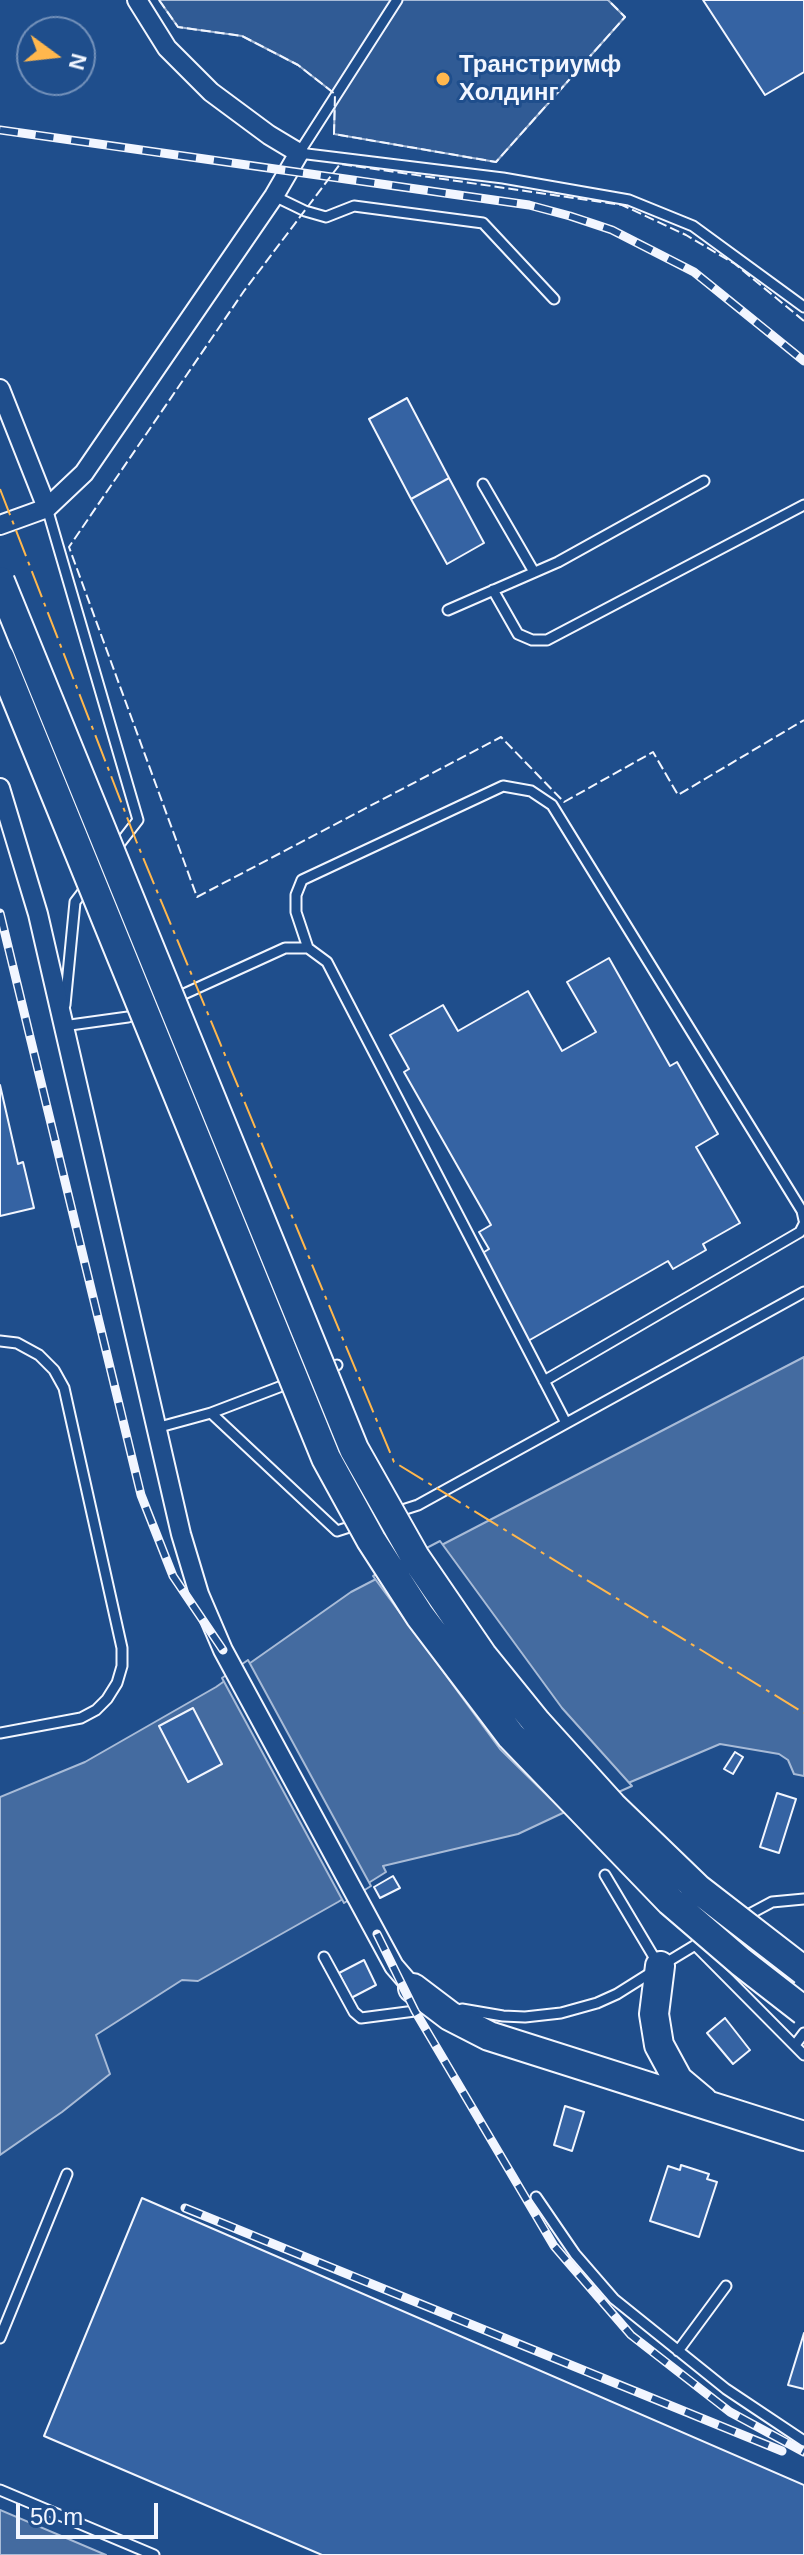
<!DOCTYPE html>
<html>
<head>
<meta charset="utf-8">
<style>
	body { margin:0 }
	#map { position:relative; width:804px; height:2555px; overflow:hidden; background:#1f4e8c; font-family:Helvetica,sans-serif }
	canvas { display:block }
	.north { position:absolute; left:16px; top:16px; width:80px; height:80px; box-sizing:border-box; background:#1f4e8c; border:2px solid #7391ba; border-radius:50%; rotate:105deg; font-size:22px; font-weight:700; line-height:32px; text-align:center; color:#f2f6ff }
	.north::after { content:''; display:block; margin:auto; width:28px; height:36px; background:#ffb74d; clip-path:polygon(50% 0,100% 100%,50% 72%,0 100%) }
	.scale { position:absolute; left:16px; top:2503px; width:142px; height:36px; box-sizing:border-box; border:4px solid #f2f6ff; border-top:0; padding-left:10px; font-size:24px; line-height:28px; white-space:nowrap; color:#f2f6ff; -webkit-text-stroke:6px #1f4e8c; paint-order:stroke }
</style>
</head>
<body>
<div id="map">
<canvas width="804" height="2555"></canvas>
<div class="north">N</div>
<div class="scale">50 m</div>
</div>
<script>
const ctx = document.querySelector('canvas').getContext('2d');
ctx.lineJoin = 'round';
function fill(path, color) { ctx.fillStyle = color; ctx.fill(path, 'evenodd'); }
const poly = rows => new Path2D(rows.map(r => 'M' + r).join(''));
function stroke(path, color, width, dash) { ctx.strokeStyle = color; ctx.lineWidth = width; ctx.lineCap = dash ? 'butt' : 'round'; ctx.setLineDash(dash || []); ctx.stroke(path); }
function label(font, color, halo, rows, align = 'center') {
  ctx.font = font + ' Helvetica,sans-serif'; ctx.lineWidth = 6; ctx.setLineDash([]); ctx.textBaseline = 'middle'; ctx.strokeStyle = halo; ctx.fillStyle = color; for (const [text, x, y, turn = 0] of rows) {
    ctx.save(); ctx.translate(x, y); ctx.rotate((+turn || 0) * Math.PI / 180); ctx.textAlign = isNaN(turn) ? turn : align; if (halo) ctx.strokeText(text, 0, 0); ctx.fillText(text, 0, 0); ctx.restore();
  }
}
const built = poly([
	[159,0,608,0,625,17,496,162,334,134,335,94,298,65,242,36,178,27,159,0]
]);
fill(built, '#305b95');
stroke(built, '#a8bbd7', 2);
const water = poly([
	[804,1357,804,1776,794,1774,788,1760,779,1754,720,1744,614,1789,518,1834,383,1866,386,1872,338,1902,198,1981,182,1980,96,2035,110,2074,62,2112,0,2155,0,1797,85,1762,216,1687,351,1592,804,1357],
	[0,2510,106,2555,0,2555,0,2510]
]);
fill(water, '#446ba0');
stroke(water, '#a8bbd7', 2);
const pier = poly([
	[440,1541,562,1708,632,1786,567,1815,500,1749,373,1576,440,1541],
	[248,1660,371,1886,344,1903,222,1678,248,1660]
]);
fill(pier, '#1f4e8c');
stroke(pier, '#a8bbd7', 2);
const building = poly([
	[703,0,804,0,804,72,765,95,703,0],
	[407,398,449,478,411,499,369,419,407,398],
	[449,478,484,543,447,564,411,499,449,478],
	[609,958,670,1066,677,1062,718,1134,696,1147,740,1223,703,1244,706,1250,673,1269,668,1261,528,1341,481,1254,489,1249,479,1232,491,1225,404,1072,409,1069,390,1035,443,1005,458,1031,528,991,562,1051,596,1032,567,982,609,958],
	[0,1085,18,1164,23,1162,34,1208,0,1216,0,1085],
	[193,1708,222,1764,188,1782,159,1726,193,1708],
	[735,1752,743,1757,733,1774,724,1769,735,1752],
	[777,1793,796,1799,779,1853,760,1847,777,1793],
	[393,1876,400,1888,380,1898,374,1887,393,1876],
	[364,1960,376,1985,351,1998,339,1973,364,1960],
	[725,2018,750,2050,733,2064,707,2033,725,2018],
	[565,2106,584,2112,572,2151,554,2145,565,2106],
	[681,2165,709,2174,707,2179,717,2182,699,2237,650,2221,668,2166,680,2170,681,2165],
	[142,2198,804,2485,804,2555,322,2555,44,2436,142,2198],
	[804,2333,804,2389,788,2385,804,2333]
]);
fill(building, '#3563a3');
stroke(building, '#f2f6ff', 2);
const service = poly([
	[397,0,299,153,503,178,629,200,693,226,804,307],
	[274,196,305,211,326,217,354,206,483,223,554,299],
	[483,484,534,572],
	[47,508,138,820,114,851],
	[493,590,518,634,532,640,547,640,804,505],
	[448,610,558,562,704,481],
	[308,948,296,912,296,895,302,880,503,786,531,791,552,805,802,1211,804,1220],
	[173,999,285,948,308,948,327,962,566,1423],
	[65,1005,75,902,88,885],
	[64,1024,63,1026,128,1017,140,1012],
	[0,1341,17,1343,39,1355,54,1370,64,1388,122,1648,122,1666,117,1683,107,1699,96,1710,81,1718,0,1733],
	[544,1381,800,1232,804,1224],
	[211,1413,337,1365],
	[156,1428,211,1413,337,1531,418,1505,804,1292],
	[605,1875,658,1964],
	[744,1917,772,1902,804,1899],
	[695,1945,804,2055],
	[324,1957,354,2012,361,2018,415,2011,414,1998],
	[664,1964,707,1938],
	[462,2009,503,2016,525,2017,561,2013,597,2003,617,1994,652,1972],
	[795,2045,804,2033],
	[536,2197,575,2254,614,2299,726,2389,804,2441],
	[0,2338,67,2174],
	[678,2351,726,2286],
	[0,2490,154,2555]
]);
const minor = poly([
	[0,389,47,508],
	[0,525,47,508,84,473,274,196,299,153,269,135,211,92,167,48,137,0],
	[0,788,38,914,181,1534,199,1594,223,1650,394,1966,413,1988]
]);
const trunk = poly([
	[660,1966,654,2014,659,2045,678,2080,703,2101],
	[413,1988,450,2016,489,2036,804,2136]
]);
stroke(service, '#f2f6ff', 13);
stroke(minor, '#f2f6ff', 22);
stroke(trunk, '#f2f6ff', 32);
stroke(service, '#1f4e8c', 9);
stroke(minor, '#1f4e8c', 18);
stroke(trunk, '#1f4e8c', 28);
const rail = poly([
	[0,130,529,205,570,216,612,230,694,272,804,361],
	[0,913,141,1495,173,1576,223,1650],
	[377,1934,415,2011,554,2246,631,2335,730,2412,804,2452],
	[185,2208,782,2451]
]);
stroke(rail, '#f2f6ff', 9);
stroke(rail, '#1f4e8c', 6, [18]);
const trunkBridge = poly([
	[0,581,354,1449,415,1557,482,1655,537,1723,612,1806,698,1889,804,1971],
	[0,658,326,1458,371,1540,420,1616,511,1736,670,1901,741,1962,804,2011]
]);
stroke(trunkBridge, '#f2f6ff', 32, []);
stroke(trunkBridge, '#1f4e8c', 28);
stroke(poly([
	[159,0,178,27,242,36,298,65,335,94,334,134,496,162,625,17,608,0],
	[804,321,735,264,686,235,622,205,340,164,244,291,69,547,197,897,501,737,564,802,653,752,678,795,804,720]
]), '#f2f6ff', 2, [10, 4]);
stroke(poly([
	[0,489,137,843,394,1462,804,1713]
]), '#ffb74d', 2, [28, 6, 4, 6]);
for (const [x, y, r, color] of [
	[443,79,8,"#ffb74d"]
]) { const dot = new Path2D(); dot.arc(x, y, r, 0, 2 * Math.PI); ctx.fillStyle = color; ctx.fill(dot); stroke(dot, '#1f4e8c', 3); }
label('bold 24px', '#f2f6ff', '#1f4e8c', [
	["Транстриумф",459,65],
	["Холдинг",459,93]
], 'left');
</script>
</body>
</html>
